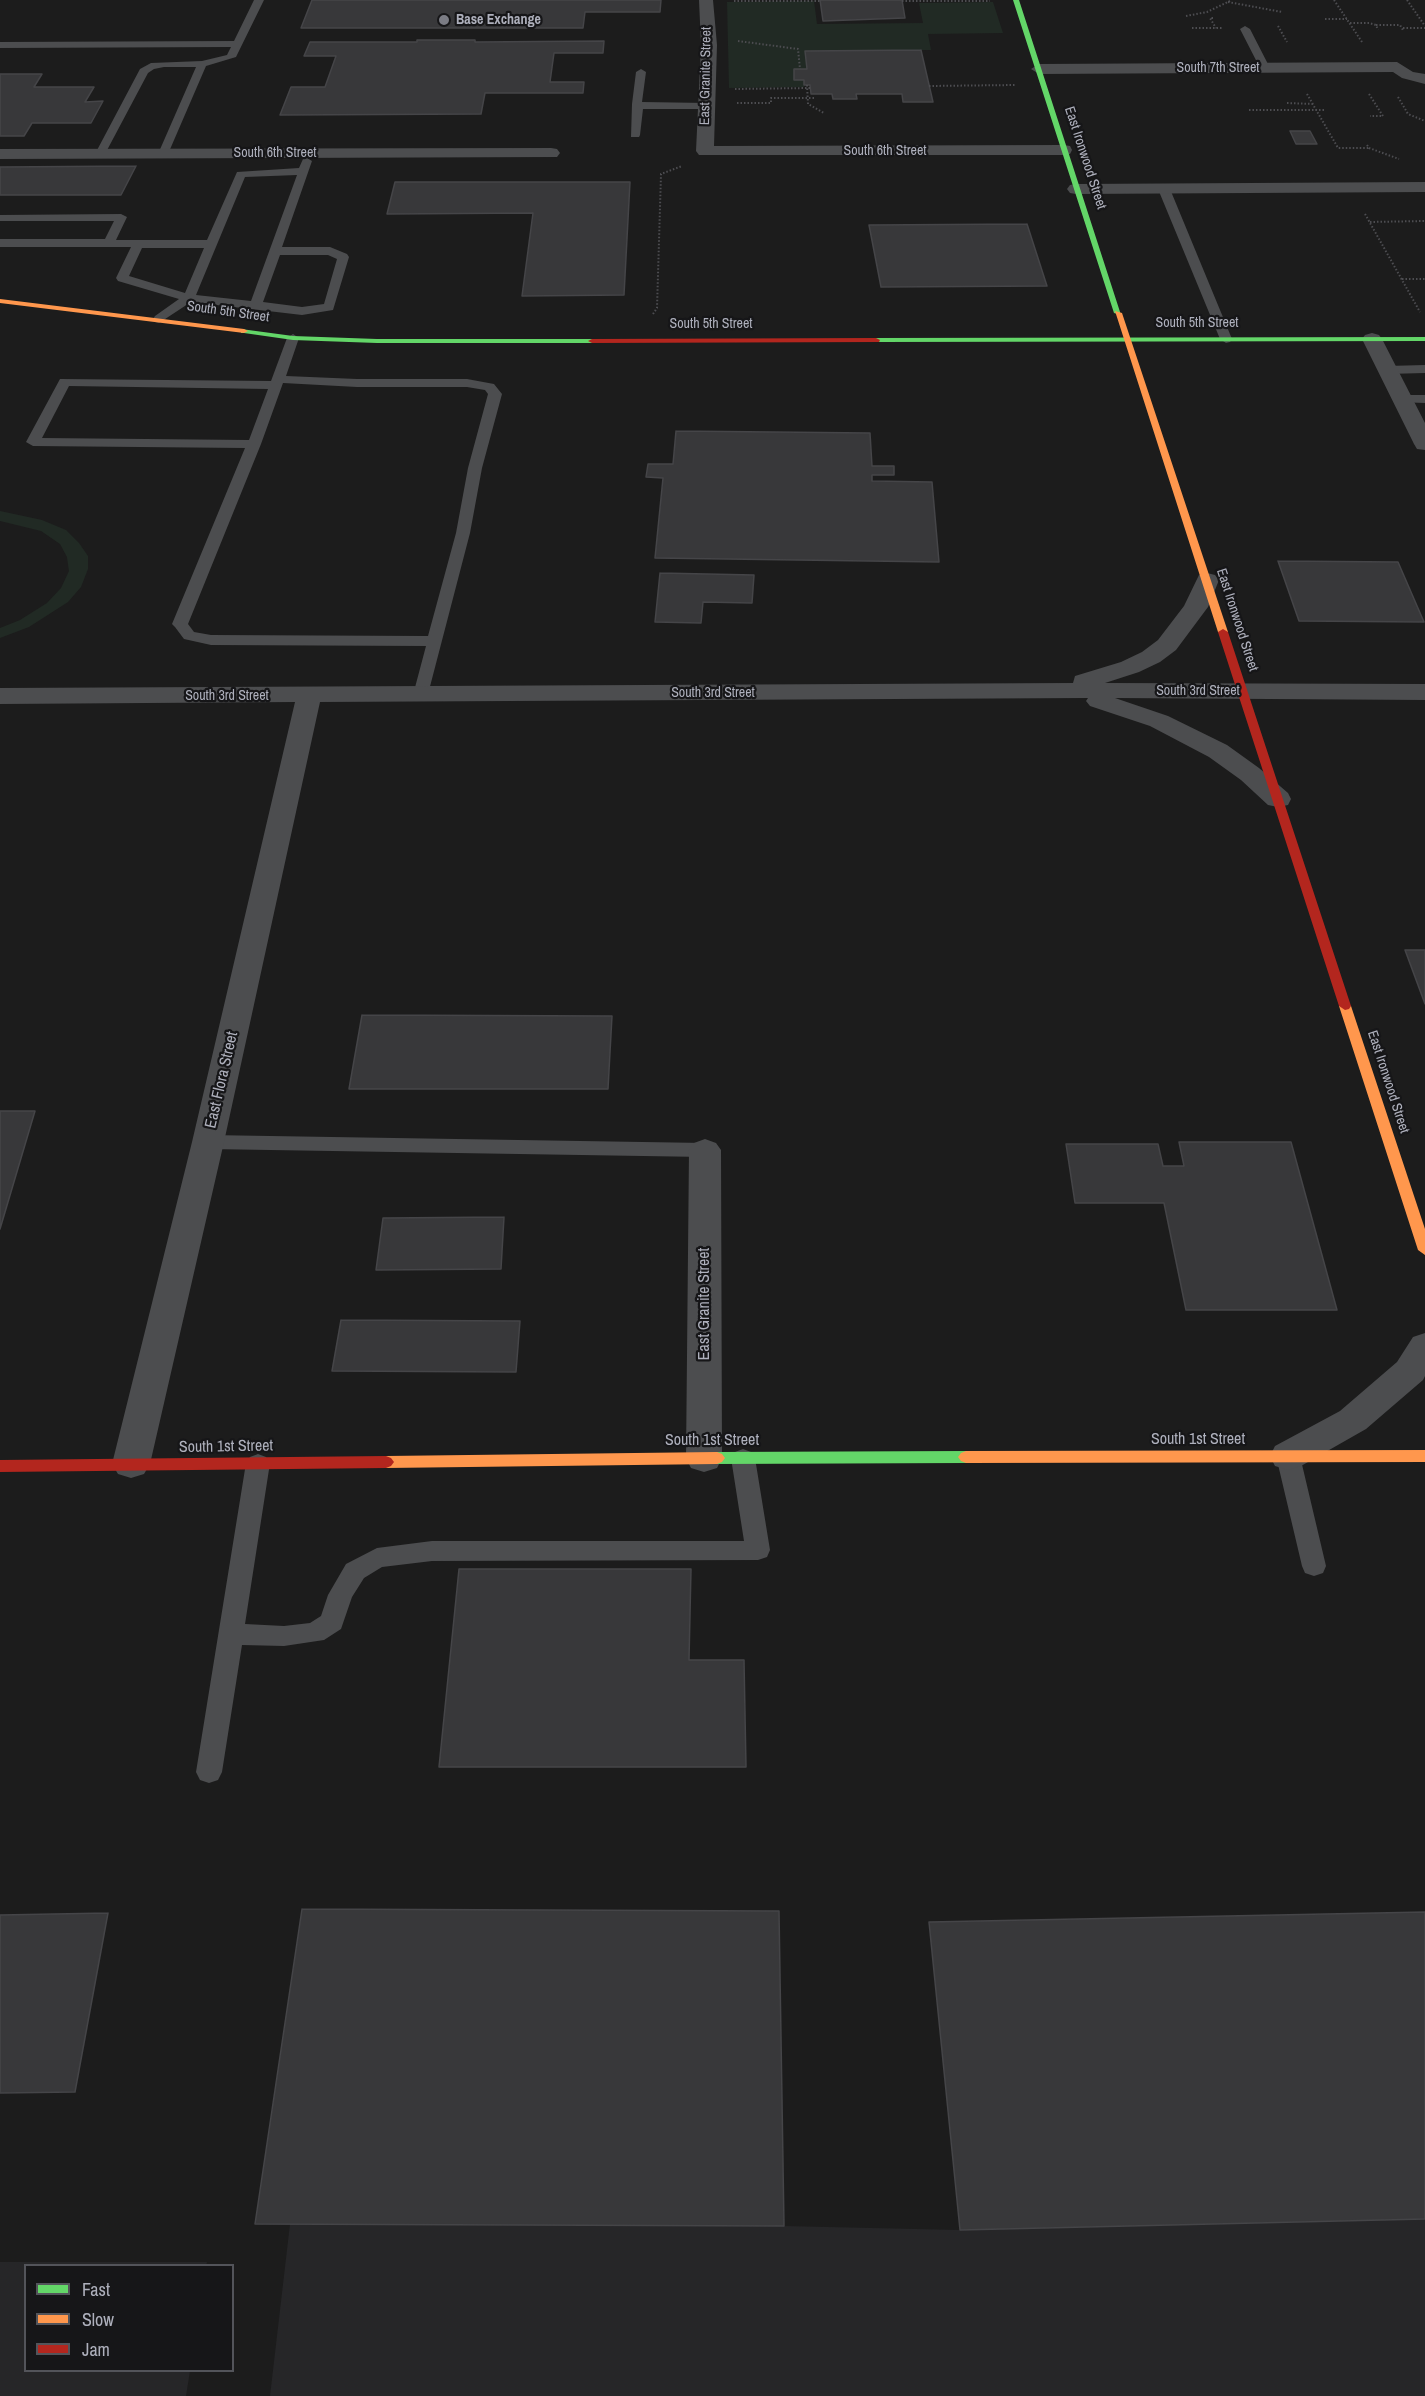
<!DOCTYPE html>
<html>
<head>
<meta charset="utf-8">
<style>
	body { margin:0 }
	#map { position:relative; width:1425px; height:2396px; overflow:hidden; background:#1c1c1c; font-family:"Archivo Narrow",sans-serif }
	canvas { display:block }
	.legend { position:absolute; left:24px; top:2264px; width:210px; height:108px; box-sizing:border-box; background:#161618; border:2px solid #53545a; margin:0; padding:8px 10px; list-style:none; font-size:18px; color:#aeb0bc }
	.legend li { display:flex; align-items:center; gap:12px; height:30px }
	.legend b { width:30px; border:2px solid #53545a }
</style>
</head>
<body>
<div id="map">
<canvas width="1425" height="2396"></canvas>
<ul class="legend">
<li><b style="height:8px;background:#63d668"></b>Fast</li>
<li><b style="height:8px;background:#ff974d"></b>Slow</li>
<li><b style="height:8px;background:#b3261e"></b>Jam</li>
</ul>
</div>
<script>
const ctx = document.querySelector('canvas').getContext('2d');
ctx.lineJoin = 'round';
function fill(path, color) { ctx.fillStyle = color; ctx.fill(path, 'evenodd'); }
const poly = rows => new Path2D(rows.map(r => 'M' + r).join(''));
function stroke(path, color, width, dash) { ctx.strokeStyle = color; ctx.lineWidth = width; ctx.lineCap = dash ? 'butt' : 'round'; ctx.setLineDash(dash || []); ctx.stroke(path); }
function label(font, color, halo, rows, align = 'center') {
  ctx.font = font + ' "Archivo Narrow",sans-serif'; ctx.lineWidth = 4.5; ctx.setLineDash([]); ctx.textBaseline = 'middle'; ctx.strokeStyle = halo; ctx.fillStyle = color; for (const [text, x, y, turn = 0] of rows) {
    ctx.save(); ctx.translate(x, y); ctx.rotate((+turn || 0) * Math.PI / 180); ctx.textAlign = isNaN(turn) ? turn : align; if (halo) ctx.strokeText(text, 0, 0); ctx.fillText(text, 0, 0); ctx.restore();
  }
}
fill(poly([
	[1425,2219,1425,2396,270,2396,290,2224,784,2226,960,2230],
	[0,2262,207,2262,206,2266,26,2266,26,2370,190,2371,186,2396,0,2396]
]), '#262628');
fill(poly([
	[814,1,817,24,923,23,919,3,993,2,1003,33,928,34,931,50,805,51,807,69,794,70,794,80,804,80,804,87,729,88,727,2],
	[0,511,42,520,66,530,79,543,88,556,88,569,81,587,68,602,29,627,0,638,0,628,20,620,47,603,61,588,69,571,67,557,60,544,41,531,0,521]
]), '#212a24');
const building = poly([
	[312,0,661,0,660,12,585,12,583,28,301,28,312,0],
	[820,0,902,0,905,18,823,21,820,0],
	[417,40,475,40,475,42,604,41,603,53,554,53,550,82,584,82,583,93,485,93,481,114,280,115,291,87,325,87,336,56,304,56,310,42,417,42,417,40],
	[921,50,933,102,903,102,902,94,856,94,857,99,833,99,832,94,811,94,810,85,804,85,804,80,794,80,794,69,807,69,805,51,921,50],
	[0,74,42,74,34,87,94,87,85,102,103,101,91,123,32,123,24,136,0,136,0,74],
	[1290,131,1310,131,1317,144,1296,144,1290,131],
	[136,166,121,195,0,195,0,167,136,166],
	[395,182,630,182,624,295,522,296,533,213,387,214,395,182],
	[1027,224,1047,286,881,287,869,225,1027,224],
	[676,431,870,433,872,466,894,466,894,475,872,475,872,481,932,482,939,562,655,558,663,478,646,477,648,464,673,464,676,431],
	[1278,561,1398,562,1424,622,1299,621,1278,561],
	[660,573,754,575,752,603,703,602,701,623,655,622,660,573],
	[1405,950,1425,950,1425,1004,1405,950],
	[362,1015,612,1016,608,1089,349,1089,362,1015],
	[0,1111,35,1111,0,1229,0,1111],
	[1179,1142,1291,1142,1337,1310,1186,1310,1164,1203,1075,1203,1066,1144,1158,1144,1163,1166,1184,1166,1179,1142],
	[504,1217,501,1269,376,1270,383,1218,504,1217],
	[341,1320,520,1321,516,1372,332,1371,341,1320],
	[459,1569,691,1569,689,1660,744,1660,746,1767,439,1767,459,1569],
	[302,1909,779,1911,784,2226,255,2224,302,1909],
	[1425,1912,1425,2219,960,2230,929,1922,1425,1912],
	[108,1913,75,2092,0,2093,0,1915,108,1913]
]);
fill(building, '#38383a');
stroke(building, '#454548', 1.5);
stroke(poly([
	[1334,0,1362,42],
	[1407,0,1425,26],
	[734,1,820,1],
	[902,1,990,1],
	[1228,2,1282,12],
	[1186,16,1207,12,1230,1],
	[1213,18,1210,18,1216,28],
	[1325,19,1347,19],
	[1350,23,1369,23,1376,25,1378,30],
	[1376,25,1400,25,1403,30],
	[1278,26,1287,42],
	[1192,28,1222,28],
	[1403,28,1425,28],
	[738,41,798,49,800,69],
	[807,85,808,104,824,113],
	[929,86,1015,85],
	[735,89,810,88],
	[1307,94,1338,148,1369,148],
	[1369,94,1383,116,1370,116],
	[1398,97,1408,114,1425,121],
	[737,103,771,103,771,98,814,98],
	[1287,103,1313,104],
	[1249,110,1325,110],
	[1367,145,1369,148,1399,159],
	[1365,214,1420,312],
	[1370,222,1425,221],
	[1402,279,1425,279],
	[653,314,657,308,661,174,682,166]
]), '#4d4d51', 2, [1.5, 2]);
fill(poly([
	[254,0,264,0,236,57,206,66,168,154,163,157,158,154,196,67,164,67,154,69,148,73,105,154,100,157,95,154,140,69,151,63,202,61,227,55,231,47,0,48,0,42,234,41,254,0],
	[1245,26,1250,29,1270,68,1269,70,1260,68,1240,29,1245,26],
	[641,69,646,72,642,102,707,103,712,106,707,109,643,109,640,135,639,137,631,137,632,104,636,72,641,69],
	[307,158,312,161,282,247,330,247,347,254,349,257,333,310,302,315,191,302,159,323,155,322,153,319,155,316,179,299,118,281,116,278,131,247,0,247,0,239,105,239,114,221,0,221,0,215,121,214,127,217,116,240,207,240,237,172,299,168,303,159,307,158],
	[297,175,251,301,196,295,245,177,297,175],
	[142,248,204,248,185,293,129,276,142,248],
	[280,255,328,255,337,259,324,304,302,307,263,302,280,255],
	[1164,186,1170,189,1232,339,1230,342,1226,343,1220,339,1158,189,1164,186],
	[293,334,299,338,286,376,357,379,467,379,494,384,502,394,482,468,470,533,427,698,421,700,413,695,426,646,211,645,184,639,175,627,172,624,245,448,33,446,26,442,60,379,271,381,287,338,293,334],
	[283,383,357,387,467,387,485,390,488,394,468,468,456,533,428,636,211,635,194,632,188,624,261,444,283,383],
	[69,386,268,389,249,440,42,438,69,386],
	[1425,365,1425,373,1387,374,1381,370,1387,366,1425,365],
	[1402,395,1425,395,1425,403,1397,402,1395,399,1397,396,1402,395],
	[208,1135,705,1143,712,1145,715,1150,712,1155,705,1157,208,1149,201,1147,198,1142,201,1137,208,1135],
	[1288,1447,1296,1450,1300,1456,1326,1566,1323,1573,1314,1576,1305,1573,1302,1566,1276,1456,1280,1450,1288,1447],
	[743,1449,751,1452,755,1458,770,1550,767,1557,758,1560,432,1561,382,1567,364,1578,352,1597,341,1629,324,1640,284,1646,242,1645,222,1772,218,1780,209,1783,200,1780,196,1772,246,1463,250,1457,258,1454,266,1457,270,1463,245,1624,284,1626,310,1623,321,1616,328,1595,346,1564,377,1548,432,1541,744,1541,731,1458,735,1452,743,1449]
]), '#4c4d4f');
fill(poly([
	[699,0,713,0,717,45,714,146,1064,145,1070,146,1072,150,1070,154,1064,155,699,155,696,151,701,45,699,0],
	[1397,62,1413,72,1425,74,1425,84,1402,78,1393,72,1039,74,1031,69,1039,64,1397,62],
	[551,148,557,149,560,153,557,157,0,159,0,149,551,148],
	[1425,182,1425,192,1076,194,1070,193,1067,189,1070,185,1076,184,1425,182],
	[1372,333,1379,335,1382,339,1425,423,1425,450,1417,449,1414,444,1362,339,1365,335,1372,333],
	[1207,573,1215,575,1219,580,1208,607,1176,650,1160,662,1139,672,1105,683,1425,684,1425,700,1115,698,1168,716,1227,745,1259,768,1288,793,1291,799,1288,805,1278,807,1268,805,1241,780,1209,757,1150,726,1090,706,1086,701,1088,698,320,702,224,1142,150,1464,144,1474,131,1478,118,1474,112,1464,192,1142,295,702,0,704,0,688,1073,683,1075,676,1121,662,1142,652,1158,640,1184,606,1199,575,1207,573],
	[705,1139,716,1143,721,1150,722,1458,717,1468,704,1472,691,1468,686,1458,689,1150,694,1143,705,1139],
	[1425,1333,1425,1376,1423,1380,1366,1429,1301,1466,1288,1470,1275,1466,1270,1456,1275,1446,1340,1411,1397,1362,1413,1337,1425,1333]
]), '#4c4d4f');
fill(poly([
	[1013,0,1019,0,1121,315,1114,313,1013,0],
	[241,329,293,336,377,339,592,339,596,341,592,343,377,343,293,340,244,333,241,333,241,329],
	[1425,337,1425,341,876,342,872,340,876,338,1425,337],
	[966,1451,971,1453,974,1457,971,1461,966,1463,717,1464,712,1462,709,1458,712,1454,717,1452,966,1451]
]), '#63d668');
fill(poly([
	[0,299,244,329,248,331,244,333,0,303,0,299],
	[1115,311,1122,313,1228,632,1227,634,1223,635,1218,632,1115,311],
	[1345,1002,1351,1006,1425,1229,1425,1255,1418,1250,1339,1006,1345,1002],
	[1425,1450,1425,1462,966,1463,961,1461,958,1457,961,1453,966,1451,1425,1450],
	[717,1452,722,1454,725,1458,722,1462,717,1464,386,1468,381,1466,378,1462,381,1458,386,1456,717,1452]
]), '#ff974d');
fill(poly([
	[876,338,880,340,879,342,592,343,588,341,592,339,876,338],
	[1223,629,1228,632,1351,1006,1349,1009,1345,1010,1339,1006,1218,632,1223,629],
	[386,1456,391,1458,394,1462,391,1466,386,1468,0,1472,0,1460,386,1456]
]), '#b3261e');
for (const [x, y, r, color] of [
	[444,20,6,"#7b7c84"]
]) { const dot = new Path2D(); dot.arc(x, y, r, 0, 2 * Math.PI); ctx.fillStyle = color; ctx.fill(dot); stroke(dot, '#161618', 2); }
label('bold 14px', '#aeb0bc', '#161618', [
	["Base Exchange",456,20]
], 'left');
label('14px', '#aeb0bc', '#161618', [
	["South 7th Street",1218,68],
	["East Granite Street",706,76,-89],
	["South 6th Street",885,151],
	["South 6th Street",275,153],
	["East Ironwood Street",1085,158,72],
	["South 5th Street",228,312,8],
	["South 5th Street",1197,323],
	["South 5th Street",711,324],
	["East Ironwood Street",1237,620,72],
	["South 3rd Street",1198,691],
	["South 3rd Street",713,693],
	["South 3rd Street",227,696],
	["East Ironwood Street",1388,1082,72]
]);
label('16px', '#aeb0bc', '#161618', [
	["East Flora Street",222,1080,-77],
	["East Granite Street",705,1304,-90],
	["South 1st Street",1198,1440],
	["South 1st Street",712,1441],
	["South 1st Street",226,1447,-1]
]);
</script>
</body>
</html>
